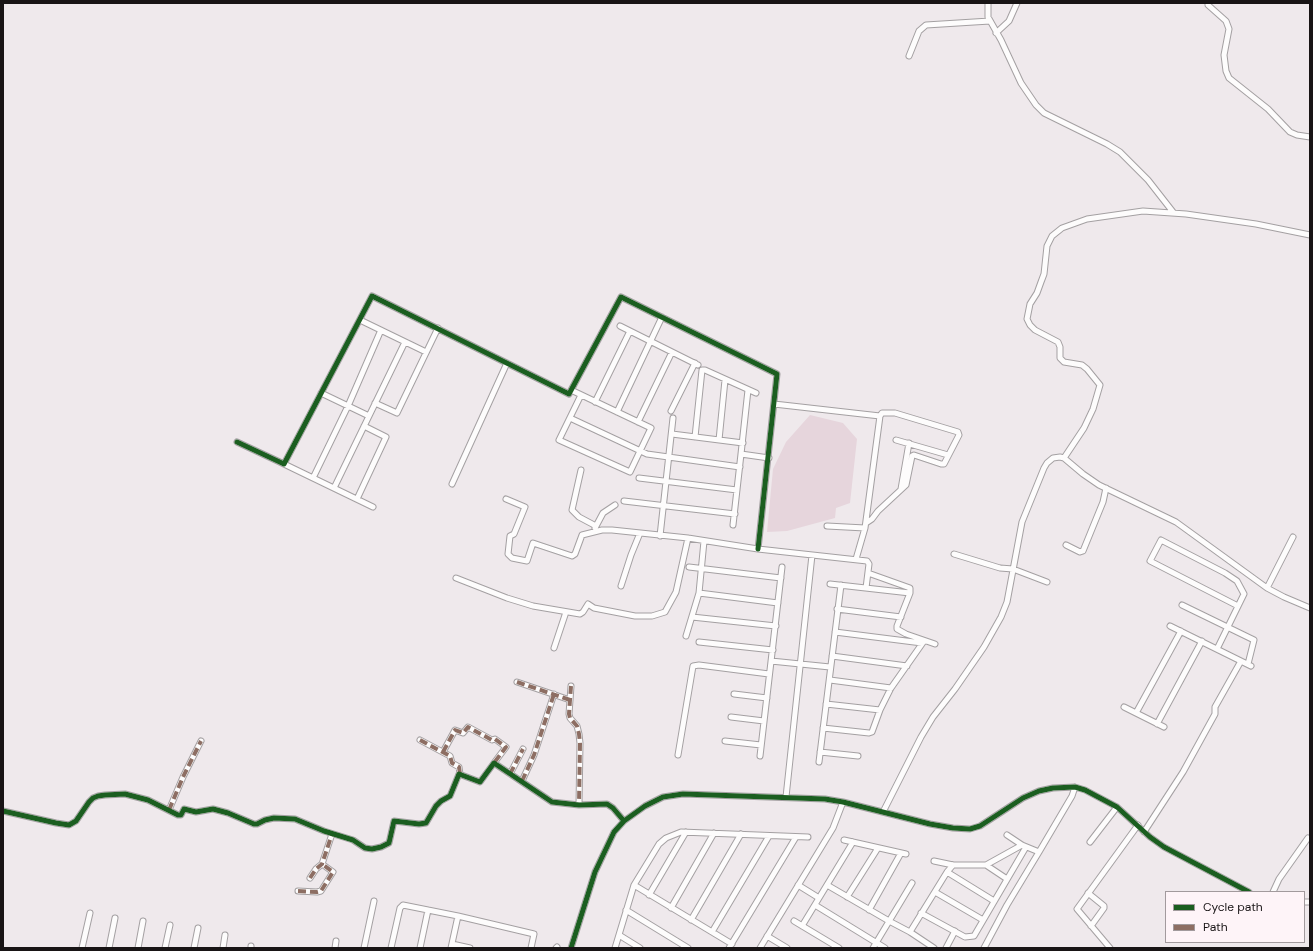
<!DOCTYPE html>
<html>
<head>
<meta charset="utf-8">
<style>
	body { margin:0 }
	#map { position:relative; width:1313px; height:951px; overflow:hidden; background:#efe9ec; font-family:"DM Sans",sans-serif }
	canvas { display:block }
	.frame { position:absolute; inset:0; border:4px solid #181415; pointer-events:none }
	.legend { position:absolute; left:1165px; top:891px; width:140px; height:52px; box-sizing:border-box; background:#fef4f8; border:1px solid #a29a9d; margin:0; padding:5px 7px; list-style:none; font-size:12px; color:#181415 }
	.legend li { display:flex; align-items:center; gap:8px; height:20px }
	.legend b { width:20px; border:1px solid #a29a9d }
</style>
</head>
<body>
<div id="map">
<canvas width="1313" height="951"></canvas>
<div class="frame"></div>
<ul class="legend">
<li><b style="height:5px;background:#1b5e20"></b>Cycle path</li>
<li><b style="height:5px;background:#8d6e63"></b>Path</li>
</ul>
</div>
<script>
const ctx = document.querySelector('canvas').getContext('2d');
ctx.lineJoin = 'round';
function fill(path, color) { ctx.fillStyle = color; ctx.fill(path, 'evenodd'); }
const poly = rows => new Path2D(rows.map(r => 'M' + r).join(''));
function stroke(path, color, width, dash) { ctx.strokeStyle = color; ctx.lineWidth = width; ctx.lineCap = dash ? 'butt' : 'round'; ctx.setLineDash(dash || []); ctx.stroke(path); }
fill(poly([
	[810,415,843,423,857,439,850,503,836,508,835,518,787,531,767,532,773,469,786,442]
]), '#e6d5dc');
const minor = poly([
	[988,3,988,17,1001,40,1021,83,1036,105,1044,113,1107,144,1120,152,1148,180,1173,212],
	[1208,3,1208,5,1226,21,1229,29,1224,55,1226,71,1229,78,1268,109,1290,132,1297,135,1310,137],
	[996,33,1009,21,1017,3],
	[909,56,919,31,926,25,990,21],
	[360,320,426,352],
	[620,326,698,365],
	[571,390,651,428,630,472,559,440,581,395],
	[748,390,741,454,769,458],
	[321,393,369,416],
	[595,402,630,331],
	[375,403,397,413,438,328],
	[774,404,880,416],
	[671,411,695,363],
	[617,412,662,317],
	[570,418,647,454,740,467],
	[638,422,672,352],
	[672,434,743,443],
	[695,437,702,370,705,370,756,393],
	[719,440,725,380],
	[896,440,948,455],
	[237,442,284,464,372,296,569,394,621,297,777,374,758,549],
	[1064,458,1084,428,1093,409,1100,385,1087,369,1082,365,1064,362,1060,358,1060,347,1058,342,1035,330,1030,325,1027,319,1030,304,1037,293,1041,282,1044,274,1047,246,1052,236,1062,228,1087,219,1143,211,1186,214,1256,224,1310,235],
	[284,464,373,507],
	[581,470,572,510,579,517,596,526],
	[313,478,348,406,381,330],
	[639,478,737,490],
	[452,484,507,363],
	[334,488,405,342],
	[901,489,909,443],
	[357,499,386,437,364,426],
	[506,499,525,507,514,534,510,536,508,554,512,558,527,561,533,543,572,556,575,554,582,535,602,530,612,530,688,538,758,549,867,561,869,564,866,588],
	[624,501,735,514],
	[733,525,741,454],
	[827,526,865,528,880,416,882,413,895,413,958,432,959,435,944,464,941,464,914,455,912,456,906,485,878,511,872,519,866,523],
	[595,528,603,513,615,505],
	[660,536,673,418],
	[1066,545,1080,552,1083,551,1103,502,1106,488],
	[954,554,1000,568,1013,569,1047,582],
	[856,559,865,528],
	[689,567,781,578],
	[868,573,910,588,910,593,897,626,897,629,906,634,935,644],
	[456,578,507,598,533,606,580,614,583,612,588,604,594,608,635,616,652,616,665,612,676,592,688,538],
	[830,584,910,593],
	[621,586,631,555,640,533],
	[1267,588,1284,597,1310,608],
	[699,593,778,603],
	[1182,605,1254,640,1248,664],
	[837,609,901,617],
	[692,617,776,626],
	[1170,626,1251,666],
	[835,632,922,643],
	[686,636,699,593,704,541],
	[699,642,773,650],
	[554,648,566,612],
	[1217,649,1244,594,1237,581,1225,573,1161,540,1150,561,1238,606],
	[832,656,907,666],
	[771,661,830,667],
	[830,680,891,688],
	[517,682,570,700],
	[571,686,569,714,570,718,577,726,579,734,580,743,579,805],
	[734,694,767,698],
	[826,704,880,710],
	[1124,707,1164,727],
	[1136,713,1181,631],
	[731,717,764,721],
	[1157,724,1202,641],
	[823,728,869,733,872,732,880,710,891,688,924,641],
	[420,740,450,756,452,763,459,767,460,774],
	[725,741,761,745],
	[443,752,455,730,463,733,468,727,492,740,495,739,506,747,494,763],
	[820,752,858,756],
	[678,755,693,666,699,665,769,674],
	[760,756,782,567],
	[819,762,841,585],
	[510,774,523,749],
	[522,781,534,755,554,694],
	[786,797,812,555],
	[169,810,183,777,201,741],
	[3,811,56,823,69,825,76,821,89,802,93,798,98,796,105,795,125,794,148,800,178,815,181,815,184,809,196,812,213,809,228,813,254,824,257,824,265,820,274,818,295,819,324,831,353,840,365,848,372,849,381,847,389,843,394,821,419,824,426,823,436,806,441,801,450,796,459,774,480,782,494,763,552,802,579,805,607,804,613,808,624,821],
	[883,812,921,737,933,717,955,689,984,647,1001,617,1007,602,1022,522,1044,468,1047,463,1053,458,1060,457,1064,458,1083,474,1099,485,1176,522,1267,588,1293,537],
	[1144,832,1183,772,1215,714,1215,707,1241,661],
	[1007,835,1022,845,1039,852,1072,796,1075,787],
	[844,840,906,854],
	[1090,842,1117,807],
	[934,861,953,865,986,865,1022,845],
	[986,865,1007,879],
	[947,872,994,901],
	[310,878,316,869,322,864,332,834],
	[634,885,732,944],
	[798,885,819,898],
	[827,885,889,921,910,932,934,948],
	[298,891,317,892,321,891,333,872,322,864],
	[935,892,983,920],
	[1273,892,1279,879,1308,838],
	[1088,893,1104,906,1104,908,1091,926],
	[649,895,686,832],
	[847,897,878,848],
	[1304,902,1310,902],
	[815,905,885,948],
	[671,908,714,833],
	[626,910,688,948],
	[869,910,901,853],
	[921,913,965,937,974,936,1026,847],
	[691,920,741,834],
	[794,921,839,948],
	[802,926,853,842],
	[712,932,769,836],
	[910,932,947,872,953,865],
	[619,935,640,948],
	[767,936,787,948],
	[452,944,470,948],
	[82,948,90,913],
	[109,948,115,918],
	[138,948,143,921],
	[165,948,170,925],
	[194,948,198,928],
	[223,948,225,935],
	[251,948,251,946],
	[335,948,336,941],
	[364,948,374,901],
	[391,948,400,908,403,905,458,916,534,934,531,948],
	[420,948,428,910],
	[451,948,458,916],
	[556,948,557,947],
	[571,948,595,872,614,832,624,821,645,806,663,797,683,794,825,799,843,802,930,824,953,828,970,829,980,826,1023,798,1039,791,1053,788,1075,787,1085,790,1117,807,1150,837,1164,847,1249,892],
	[615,948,634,885,659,844,666,838,681,832,808,837],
	[729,948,796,837],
	[760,948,833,828,843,802],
	[873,948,912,883],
	[946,948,955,931],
	[984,948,1007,905,1039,852],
	[1110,948,1077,909,1138,825]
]);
stroke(minor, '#a4a0a2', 7);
stroke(minor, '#fdfcfc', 5);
stroke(poly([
	[517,682,570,700],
	[571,686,569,714,570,718,577,726,579,734,580,743,579,805],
	[420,740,450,756,452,763,459,767,460,774],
	[443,752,455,730,463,733,468,727,492,740,495,739,506,747,494,763],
	[510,774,523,749],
	[522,781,534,755,554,694],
	[169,810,183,777,201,741],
	[310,878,316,869,322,864,332,834],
	[298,891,317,892,321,891,333,872,322,864]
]), '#8d6e63', 4, [8, 4]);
stroke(poly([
	[237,442,284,464,372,296,569,394,621,297,777,374,758,549],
	[3,811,56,823,69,825,76,821,89,802,93,798,98,796,105,795,125,794,148,800,178,815,181,815,184,809,196,812,213,809,228,813,254,824,257,824,265,820,274,818,295,819,324,831,353,840,365,848,372,849,381,847,389,843,394,821,419,824,426,823,436,806,441,801,450,796,459,774,480,782,494,763,552,802,579,805,607,804,613,808,624,821],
	[571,948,595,872,614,832,624,821,645,806,663,797,683,794,825,799,843,802,930,824,953,828,970,829,980,826,1023,798,1039,791,1053,788,1075,787,1085,790,1117,807,1150,837,1164,847,1249,892]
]), '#1b5e20', 5);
</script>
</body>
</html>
